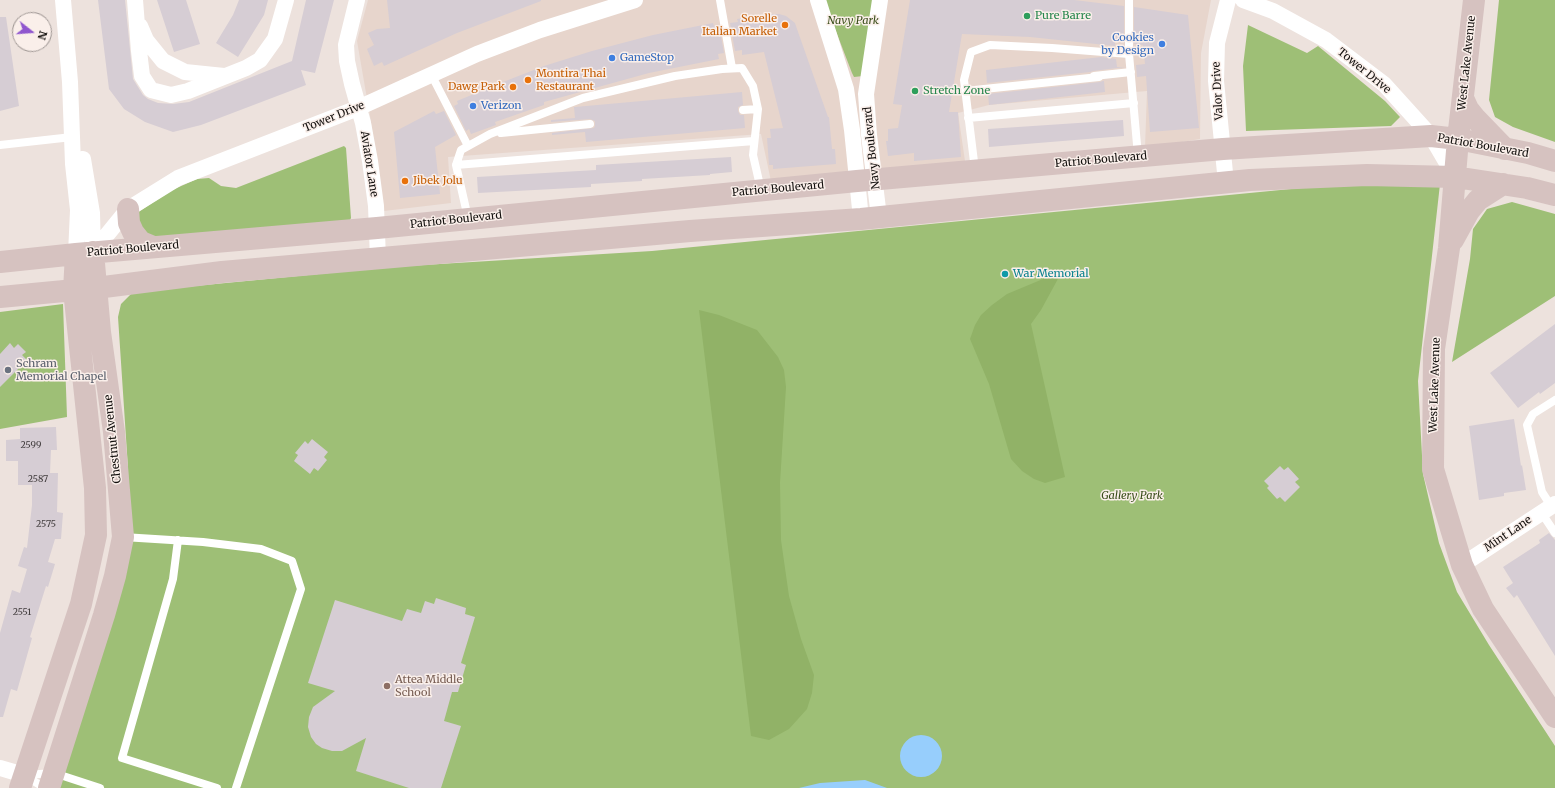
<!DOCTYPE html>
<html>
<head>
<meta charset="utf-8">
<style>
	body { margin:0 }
	#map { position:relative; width:1555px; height:788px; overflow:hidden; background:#ede2dd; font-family:Merriweather,serif }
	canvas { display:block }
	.north { position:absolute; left:12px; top:12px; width:40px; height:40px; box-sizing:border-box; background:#faefea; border:1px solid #9d9592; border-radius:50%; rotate:107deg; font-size:11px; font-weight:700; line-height:16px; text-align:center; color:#120f0d }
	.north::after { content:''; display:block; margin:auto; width:14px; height:18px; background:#8f56ce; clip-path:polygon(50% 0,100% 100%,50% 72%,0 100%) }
</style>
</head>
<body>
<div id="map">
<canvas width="1555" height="788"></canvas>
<div class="north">N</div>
</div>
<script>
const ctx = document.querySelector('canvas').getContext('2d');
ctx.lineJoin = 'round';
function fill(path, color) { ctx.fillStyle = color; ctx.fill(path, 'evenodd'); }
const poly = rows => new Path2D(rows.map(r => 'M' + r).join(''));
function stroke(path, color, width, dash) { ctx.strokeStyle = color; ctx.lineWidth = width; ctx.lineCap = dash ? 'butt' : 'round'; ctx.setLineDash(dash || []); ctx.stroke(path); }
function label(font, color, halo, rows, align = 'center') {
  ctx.font = font + ' Merriweather,serif'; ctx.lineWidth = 3; ctx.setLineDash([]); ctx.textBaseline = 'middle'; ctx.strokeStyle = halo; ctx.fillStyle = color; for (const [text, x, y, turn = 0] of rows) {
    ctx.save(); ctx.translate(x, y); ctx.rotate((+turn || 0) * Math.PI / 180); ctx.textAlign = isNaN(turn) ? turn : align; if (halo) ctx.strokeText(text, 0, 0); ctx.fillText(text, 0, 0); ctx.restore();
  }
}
fill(poly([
	[368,0,1211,0,1201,53,1200,139,1145,148,1147,91,989,105,958,113,965,161,772,186,761,134,448,157,451,203,384,211,370,116,357,41]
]), '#e7d5cc');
fill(poly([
	[824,0,877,0,863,76,854,77,852,73],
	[1499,0,1555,0,1555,142,1513,127,1495,117,1489,100],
	[1248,25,1307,53,1318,46,1385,101,1400,117,1391,126,1246,131,1243,66],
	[344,146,346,148,351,218,347,226,136,238,137,213,170,191,197,179,209,178,221,186,236,188],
	[1363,182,1440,184,1418,381,1423,474,1439,543,1457,592,1489,645,1555,746,1555,788,53,788,129,536,128,468,118,317,121,304,133,292,391,267,652,251],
	[1512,202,1555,214,1555,296,1452,362,1470,259,1473,229,1487,209],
	[63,304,67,417,0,429,0,312]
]), '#9ebf76');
fill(poly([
	[1059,277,1041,310,1031,324,1065,477,1045,483,1034,479,1022,471,1011,459,989,384,970,339,975,325,981,315,992,305,1007,294,1043,279],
	[699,310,719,315,757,330,778,357,784,370,786,387,780,483,781,540,789,596,801,639,814,675,812,693,807,709,789,729,769,740,751,736]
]), '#91b267');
fill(poly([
	'900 756a21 21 0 1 1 42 0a21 21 0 1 1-42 0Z',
	[865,780,887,788,799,788,820,783]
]), '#97cefc');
fill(poly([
	[98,0,125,0,133,79,143,95,148,99,158,103,173,104,189,102,292,61,306,0,334,0,315,73,301,70,306,85,201,125,173,132,145,122,124,109,109,89],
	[157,0,186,0,200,44,174,52],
	[239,0,268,0,264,15,238,57,216,43,233,15],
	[387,0,541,0,541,1,457,33,384,66,382,62,374,66,367,49,374,45,368,33,377,29,390,28],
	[910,0,1074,0,1124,6,1124,42,1115,41,1115,46,1030,37,962,34,949,112,958,112,961,157,914,161,914,153,888,156,886,141,888,141,888,129,898,128,902,105,893,104],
	[1134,7,1188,15,1199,128,1150,132,1146,76,1137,77,1136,65,1145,64,1143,45,1134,44],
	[769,14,779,14,786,16,795,23,797,29,828,117,829,117,832,149,835,149,836,164,773,169,773,165,769,165,767,138,771,138,770,129,783,128,764,52,742,55,742,50,735,51,730,23,738,22,737,19],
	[0,17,6,17,19,106,0,111],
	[713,23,714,26,719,25,724,53,718,54,719,59,649,73,544,102,544,105,495,122,496,125,471,134,469,129,466,131,454,106,458,104,457,101,498,84,544,66,592,51,653,35],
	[1101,57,1116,59,1117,67,1125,67,1093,71,1090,72,987,83,986,70],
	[1126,78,1104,81,1105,92,989,105,988,94,1100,82,1103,81],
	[742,92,743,105,738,107,738,111,740,115,744,115,745,128,586,142,585,132,552,135,552,133,594,128,595,126,595,121,590,119,551,122,551,120,575,118,574,107,575,107],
	[434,111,436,114,444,111,456,135,435,147,440,194,400,198,394,132],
	[1123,120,1124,136,989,147,988,129],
	[731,157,732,172,710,174,710,175,642,179,642,181,591,184,591,187,478,193,477,177,596,170,596,165],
	[1555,324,1555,383,1540,394,1539,392,1518,408,1490,373],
	[10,343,14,348,18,344,26,352,22,355,27,360,0,387,0,354],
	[1514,419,1521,466,1522,465,1526,490,1504,493,1504,496,1479,500,1469,426],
	[56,427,57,450,51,450,50,473,58,473,57,512,63,513,61,539,55,539,48,562,55,564,48,587,46,586,30,637,32,638,17,691,11,689,3,717,0,717,0,633,12,590,20,593,27,569,18,566,24,547,27,548,32,505,32,485,18,485,18,461,6,461,6,440,20,439,20,428],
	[312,439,328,452,324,457,327,460,318,471,314,468,310,474,294,461,298,455,295,453,305,441,308,444],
	[1280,466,1284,470,1288,467,1299,479,1295,482,1300,487,1285,502,1280,497,1277,499,1267,488,1269,486,1264,481],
	[1549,533,1555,540,1555,656,1517,595,1514,598,1506,588,1513,583,1503,567,1540,543,1539,540],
	[436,598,466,608,465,614,475,617,461,663,466,665,458,692,452,692,444,721,461,726,441,788,409,788,356,771,366,738,342,751,332,751,322,748,316,744,311,737,308,727,309,717,313,707,335,691,308,683,335,600,402,621,407,609,421,613,425,601,434,604]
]), '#d6cdd4');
stroke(poly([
	[720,0,732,68],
	[1129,54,1129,0],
	[431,74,468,146],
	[1094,76,1131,72],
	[965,91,1099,77],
	[743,110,758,109],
	[968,118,1134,103],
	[501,133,590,124],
	[0,145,72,137],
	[456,165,754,141],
	[975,170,964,80,971,52,990,45,1052,48,1129,54,1138,156],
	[468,218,456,165,461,150,490,134,583,98,675,76,722,69,742,68,753,86,758,109,753,155,761,190],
	[1551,506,1542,492,1527,425,1533,414,1555,400],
	[1541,512,1555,533],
	[123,537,203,542,261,549,292,561,301,589,236,788],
	[178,540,173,579,122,758,217,788],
	[25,775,54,773,100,788],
	[25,776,45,788]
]), '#fff', 8);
stroke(poly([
	[63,0,70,82,73,164,78,210,76,254],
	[135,0,139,51,142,76,151,90,171,95,188,91,246,68,260,60,275,39,286,0],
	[357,0,346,45,347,61,352,84,363,123,370,161,376,206,378,259],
	[818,0,846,89,852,130,861,219],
	[1243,0,1273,11,1326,40,1384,84,1431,136,1455,177],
	[140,26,146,40,163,61,185,72,224,76],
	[83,159,92,213,93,252],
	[1226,183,1216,81,1217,43,1228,0],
	[879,217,869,135,866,94,880,0],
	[90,258,93,252,128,209,178,178,358,108,477,54,540,30,635,0],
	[1462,565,1555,504],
	[0,768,24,775]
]), '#fff', 16);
stroke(poly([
	[1474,0,1458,139,1449,248,1434,349,1433,469,1462,565,1483,609,1555,717],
	[1463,98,1468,109,1476,119,1505,149],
	[128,209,129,223,133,232,141,242,153,247],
	[1453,240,1469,211,1478,200,1503,184],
	[0,262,76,254,377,228,857,181,1223,149,1431,136,1458,139,1528,153,1555,161],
	[0,297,96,288,222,272,690,231,861,219,1250,180,1367,175,1455,177,1527,188,1555,195],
	[20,788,81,604,96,535,95,488,74,290,76,254],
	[49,788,104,615,115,576,123,537,114,432,100,332,93,252]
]), '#d6c2c0', 22);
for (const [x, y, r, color] of [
	[1027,16,4,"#2e9e5b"],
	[785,25,4,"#e8710a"],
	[1162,44,4,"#3f7fe0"],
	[612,58,4,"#3f7fe0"],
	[528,80,4,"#e8710a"],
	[513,87,4,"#e8710a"],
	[915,91,4,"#2e9e5b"],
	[473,106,4,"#3f7fe0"],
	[405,181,4,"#e8710a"],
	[1005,274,4,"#0f9aa8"],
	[8,370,4,"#6b7280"],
	[387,686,4,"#8d6e63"]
]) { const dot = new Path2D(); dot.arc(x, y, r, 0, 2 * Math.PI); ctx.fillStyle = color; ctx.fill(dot); stroke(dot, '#faefea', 1.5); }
label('9px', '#433e3f', null, [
	["2599",31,445],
	["2587",38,479],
	["2575",46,524],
	["2551",22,612]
]);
label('11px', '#27864d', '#faefea', [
	["Pure Barre",1035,16],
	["Stretch Zone",923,91]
], 'left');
label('11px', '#c56008', '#faefea', [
	["Sorelle",777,19],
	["Italian Market",777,32],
	["Montira Thai",536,74,"left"],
	["Restaurant",536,87,"left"],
	["Dawg Park",505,87],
	["Jibek Jolu",413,181,"left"]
], 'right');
label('italic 11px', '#364b16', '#faefea', [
	["Navy Park",853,21],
	["Gallery Park",1132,496]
]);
label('11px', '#366cbe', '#faefea', [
	["Cookies",1154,38,"right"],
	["by Design",1154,51,"right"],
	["GameStop",620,58],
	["Verizon",481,106]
], 'left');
label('11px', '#120f0d', '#faefea', [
	["West Lake Avenue",1467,63,-84],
	["Tower Drive",1364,71,39],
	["Valor Drive",1218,91,-93],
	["Tower Drive",334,117,-22],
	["Patriot Boulevard",1483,146,10],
	["Navy Boulevard",872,148,-96],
	["Patriot Boulevard",1101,160,-5],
	["Aviator Lane",369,164,81],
	["Patriot Boulevard",778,189,-5],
	["Patriot Boulevard",456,220,-6],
	["Patriot Boulevard",133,249,-5],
	["West Lake Avenue",1435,385,-88],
	["Chestnut Avenue",113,439,-96],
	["Mint Lane",1508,534,-34]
]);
label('11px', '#0d838f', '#faefea', [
	["War Memorial",1013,274]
], 'left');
label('11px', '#5b616d', '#faefea', [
	["Schram",16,364],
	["Memorial Chapel",16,377]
], 'left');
label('11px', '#785e54', '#faefea', [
	["Attea Middle",395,680],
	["School",395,693]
], 'left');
</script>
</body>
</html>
